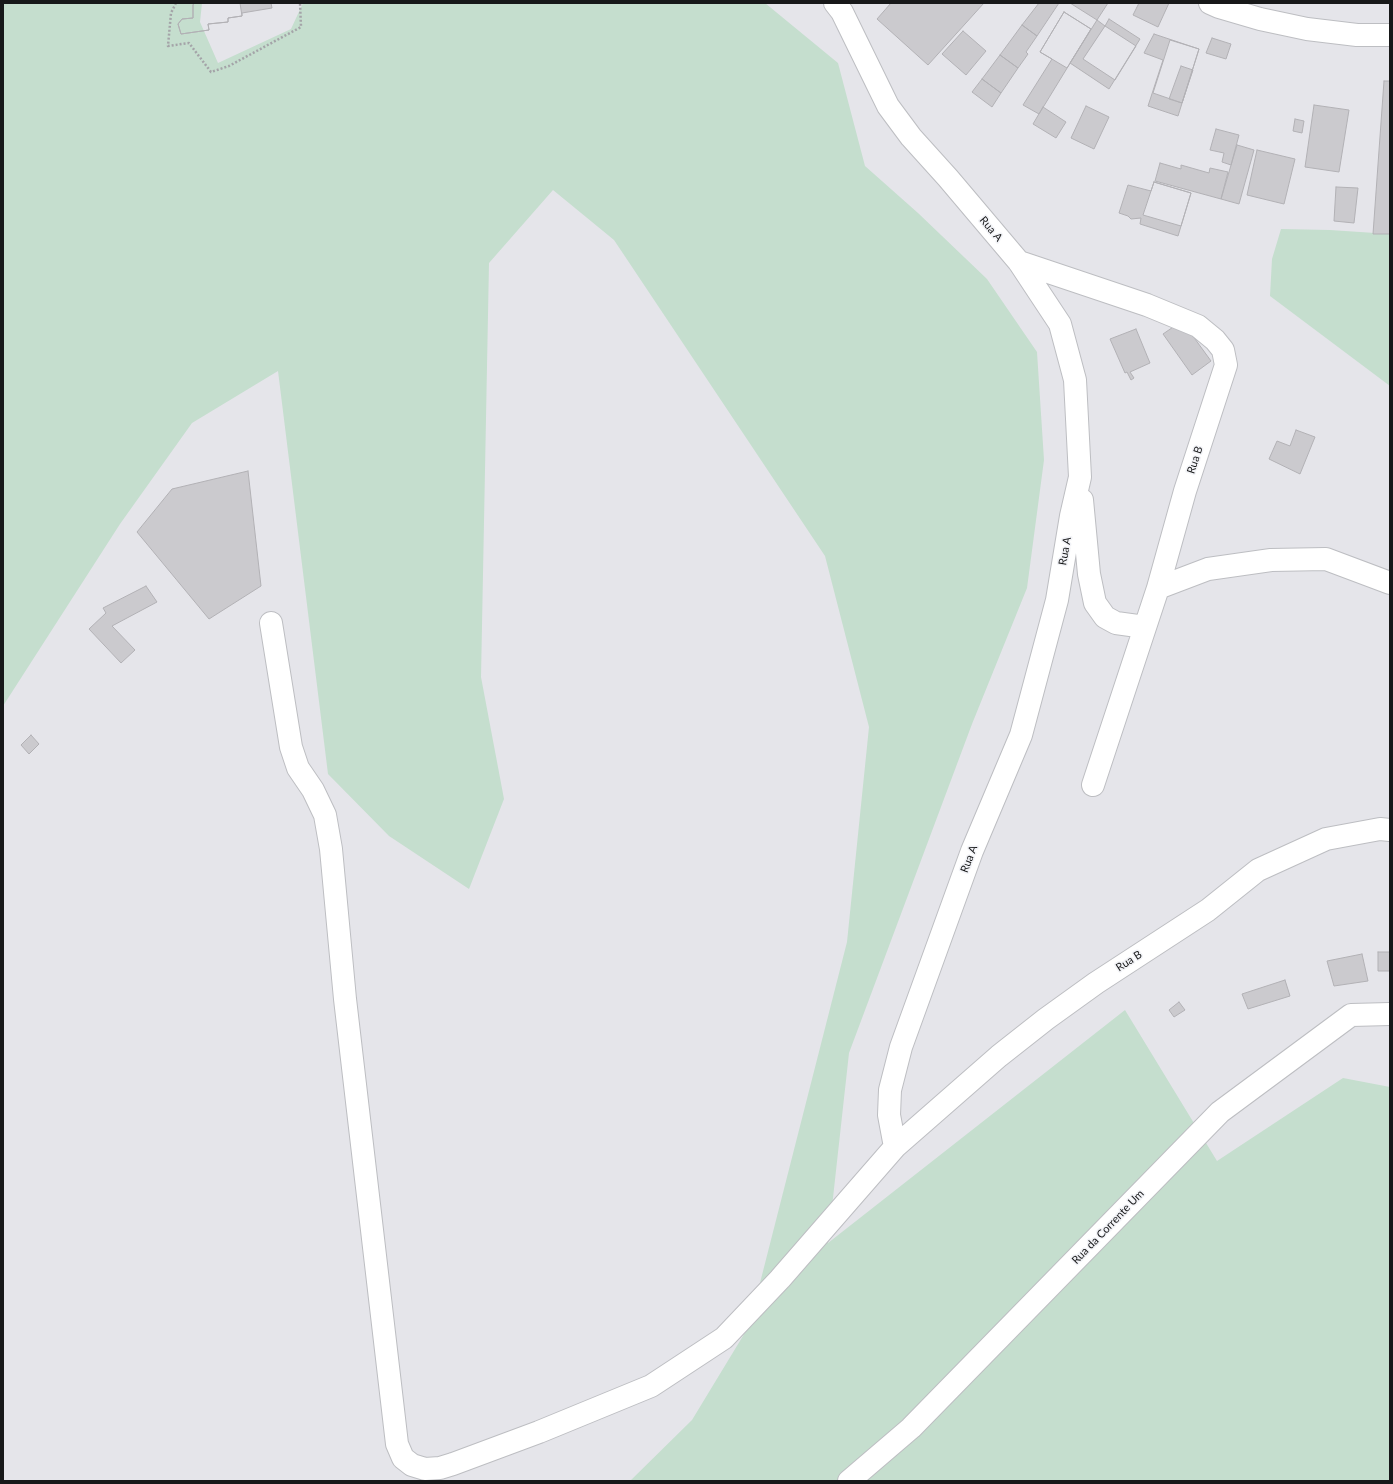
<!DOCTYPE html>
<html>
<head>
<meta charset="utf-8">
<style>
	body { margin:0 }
	#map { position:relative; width:1393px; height:1484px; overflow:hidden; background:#e5e5ea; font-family:Lato,sans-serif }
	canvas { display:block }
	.frame { position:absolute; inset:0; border:4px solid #171819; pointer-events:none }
</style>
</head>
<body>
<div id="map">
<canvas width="1393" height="1484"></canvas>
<div class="frame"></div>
</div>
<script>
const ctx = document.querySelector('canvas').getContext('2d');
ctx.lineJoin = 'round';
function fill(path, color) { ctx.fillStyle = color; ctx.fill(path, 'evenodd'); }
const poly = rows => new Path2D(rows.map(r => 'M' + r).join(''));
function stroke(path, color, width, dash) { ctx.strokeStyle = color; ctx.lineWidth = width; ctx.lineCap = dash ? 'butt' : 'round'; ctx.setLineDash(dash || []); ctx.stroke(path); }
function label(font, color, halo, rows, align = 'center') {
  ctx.font = font + ' Lato,sans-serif'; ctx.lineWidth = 3; ctx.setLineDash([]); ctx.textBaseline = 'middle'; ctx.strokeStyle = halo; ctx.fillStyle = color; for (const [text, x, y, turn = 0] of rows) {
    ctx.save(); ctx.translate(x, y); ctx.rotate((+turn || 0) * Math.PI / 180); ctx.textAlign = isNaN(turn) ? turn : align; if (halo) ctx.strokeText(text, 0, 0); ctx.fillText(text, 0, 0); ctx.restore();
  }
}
fill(poly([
	[3,3,202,3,200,22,218,63,291,29,303,3,765,3,838,63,865,166,918,213,987,279,1037,352,1044,460,1027,588,972,724,849,1053,828,1243,1125,1010,1217,1161,1343,1078,1390,1087,1390,1481,630,1481,692,1420,749,1326,847,942,869,727,825,556,614,240,553,190,489,263,481,677,504,799,469,889,389,836,328,774,278,371,192,423,120,524,3,706],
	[1281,229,1330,230,1390,234,1390,386,1270,296,1272,259]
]), '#c5dece');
const building = poly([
	[194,3,240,3,242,16,228,18,228,22,208,24,209,30,181,34,178,24,182,19,193,18,193,5,194,3],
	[194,3,271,3,272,8,242,13,242,16,228,18,228,22,208,24,209,30,181,34,178,24,182,19,193,18,193,5,194,3],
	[891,3,984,3,928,65,877,19,891,3],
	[1039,3,1059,3,1037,36,1022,25,1039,3],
	[1070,3,1108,3,1097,20,1070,3],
	[1139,3,1169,3,1158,27,1133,15,1139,3],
	[1064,12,1091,29,1067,68,1040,52,1064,12],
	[1064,12,1091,29,1039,114,1023,105,1052,59,1040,52,1064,12],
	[1109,19,1140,39,1109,89,1070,63,1097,20,1105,26,1109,19],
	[1022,25,1037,36,1026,52,1028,54,1018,68,1000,55,1022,25],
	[1105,26,1136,46,1115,80,1083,59,1105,26],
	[963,31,986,51,966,75,942,54,963,31],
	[1154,34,1199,49,1178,116,1148,106,1163,60,1144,53,1154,34],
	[1212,38,1231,44,1226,59,1206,53,1212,38],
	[1170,40,1199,49,1182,103,1153,93,1170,40],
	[1000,55,1018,68,1001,93,982,79,1000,55],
	[1181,66,1193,70,1182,103,1169,99,1181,66],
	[982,79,1001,93,992,107,972,92,982,79],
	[1384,81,1390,81,1390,234,1373,234,1384,81],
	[1314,105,1349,110,1339,172,1305,167,1314,105],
	[1086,106,1109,117,1094,149,1071,138,1086,106],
	[1043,107,1066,122,1056,138,1033,124,1043,107],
	[1295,119,1304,121,1302,133,1293,131,1295,119],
	[1216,129,1239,135,1231,165,1222,162,1224,153,1210,150,1216,129],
	[1237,145,1254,150,1239,204,1221,199,1237,145],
	[1257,150,1295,159,1284,204,1247,195,1257,150],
	[1160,163,1181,169,1181,165,1209,173,1210,168,1228,172,1221,199,1155,181,1160,163],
	[1154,182,1191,193,1181,226,1143,215,1154,182],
	[1154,182,1191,193,1178,236,1140,224,1141,218,1131,219,1128,216,1119,213,1128,185,1151,191,1154,182],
	[1336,187,1358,188,1354,223,1334,221,1336,187],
	[1182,321,1211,361,1192,375,1163,334,1182,321],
	[1136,329,1150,363,1130,372,1134,378,1131,380,1127,372,1125,373,1110,339,1136,329],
	[1296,430,1315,437,1300,474,1269,459,1277,441,1290,446,1296,430],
	[248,471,261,586,209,619,137,532,172,489,248,471],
	[146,586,157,602,112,626,135,650,121,663,89,629,106,613,103,608,146,586],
	[31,735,39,744,29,754,21,745,31,735],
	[1378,952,1390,952,1390,971,1378,971,1378,952],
	[1362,954,1368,981,1334,986,1327,961,1362,954],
	[1285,980,1290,996,1248,1009,1242,994,1285,980],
	[1179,1002,1185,1010,1174,1017,1169,1010,1179,1002]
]);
fill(building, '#cbcace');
stroke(building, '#b2b1b5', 1);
const minor = poly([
	[835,3,842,12,888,106,911,137,948,178,1019,262,1060,324,1075,380,1080,477,1071,516,1057,600,1021,735,972,851,901,1047,890,1090,889,1115,895,1147],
	[1210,3,1219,7,1260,19,1307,29,1357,35,1390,35],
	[1019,262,1147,305,1198,326,1215,340,1223,350,1226,365,1185,491,1158,588,1093,785],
	[1082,500,1089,574,1095,603,1105,617,1116,623,1145,627],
	[1158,588,1208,569,1271,560,1326,559,1390,583],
	[271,623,291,747,298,768,313,790,325,815,331,849,345,999,397,1444,403,1458,412,1465,425,1469,440,1468,453,1464,539,1432,651,1386,724,1338,780,1279,895,1147,999,1056,1046,1019,1096,983,1208,910,1258,870,1326,839,1380,829,1390,830],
	[849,1481,911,1428,1220,1112,1351,1015,1390,1014]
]);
stroke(minor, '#bdbec2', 24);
stroke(poly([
	[176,3,171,13,168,46,189,43,211,72,229,66,301,27,300,3]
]), '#a4a4a8', 2.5, [2, 2]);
stroke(minor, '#fff', 22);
label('11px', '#171819', '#f2f3f7', [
	["Rua A",991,229,50],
	["Rua B",1195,460,-72],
	["Rua A",1065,551,-80],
	["Rua A",969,859,-69],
	["Rua B",1129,961,-33],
	["Rua da Corrente Um",1108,1227,-46]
]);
</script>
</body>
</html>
